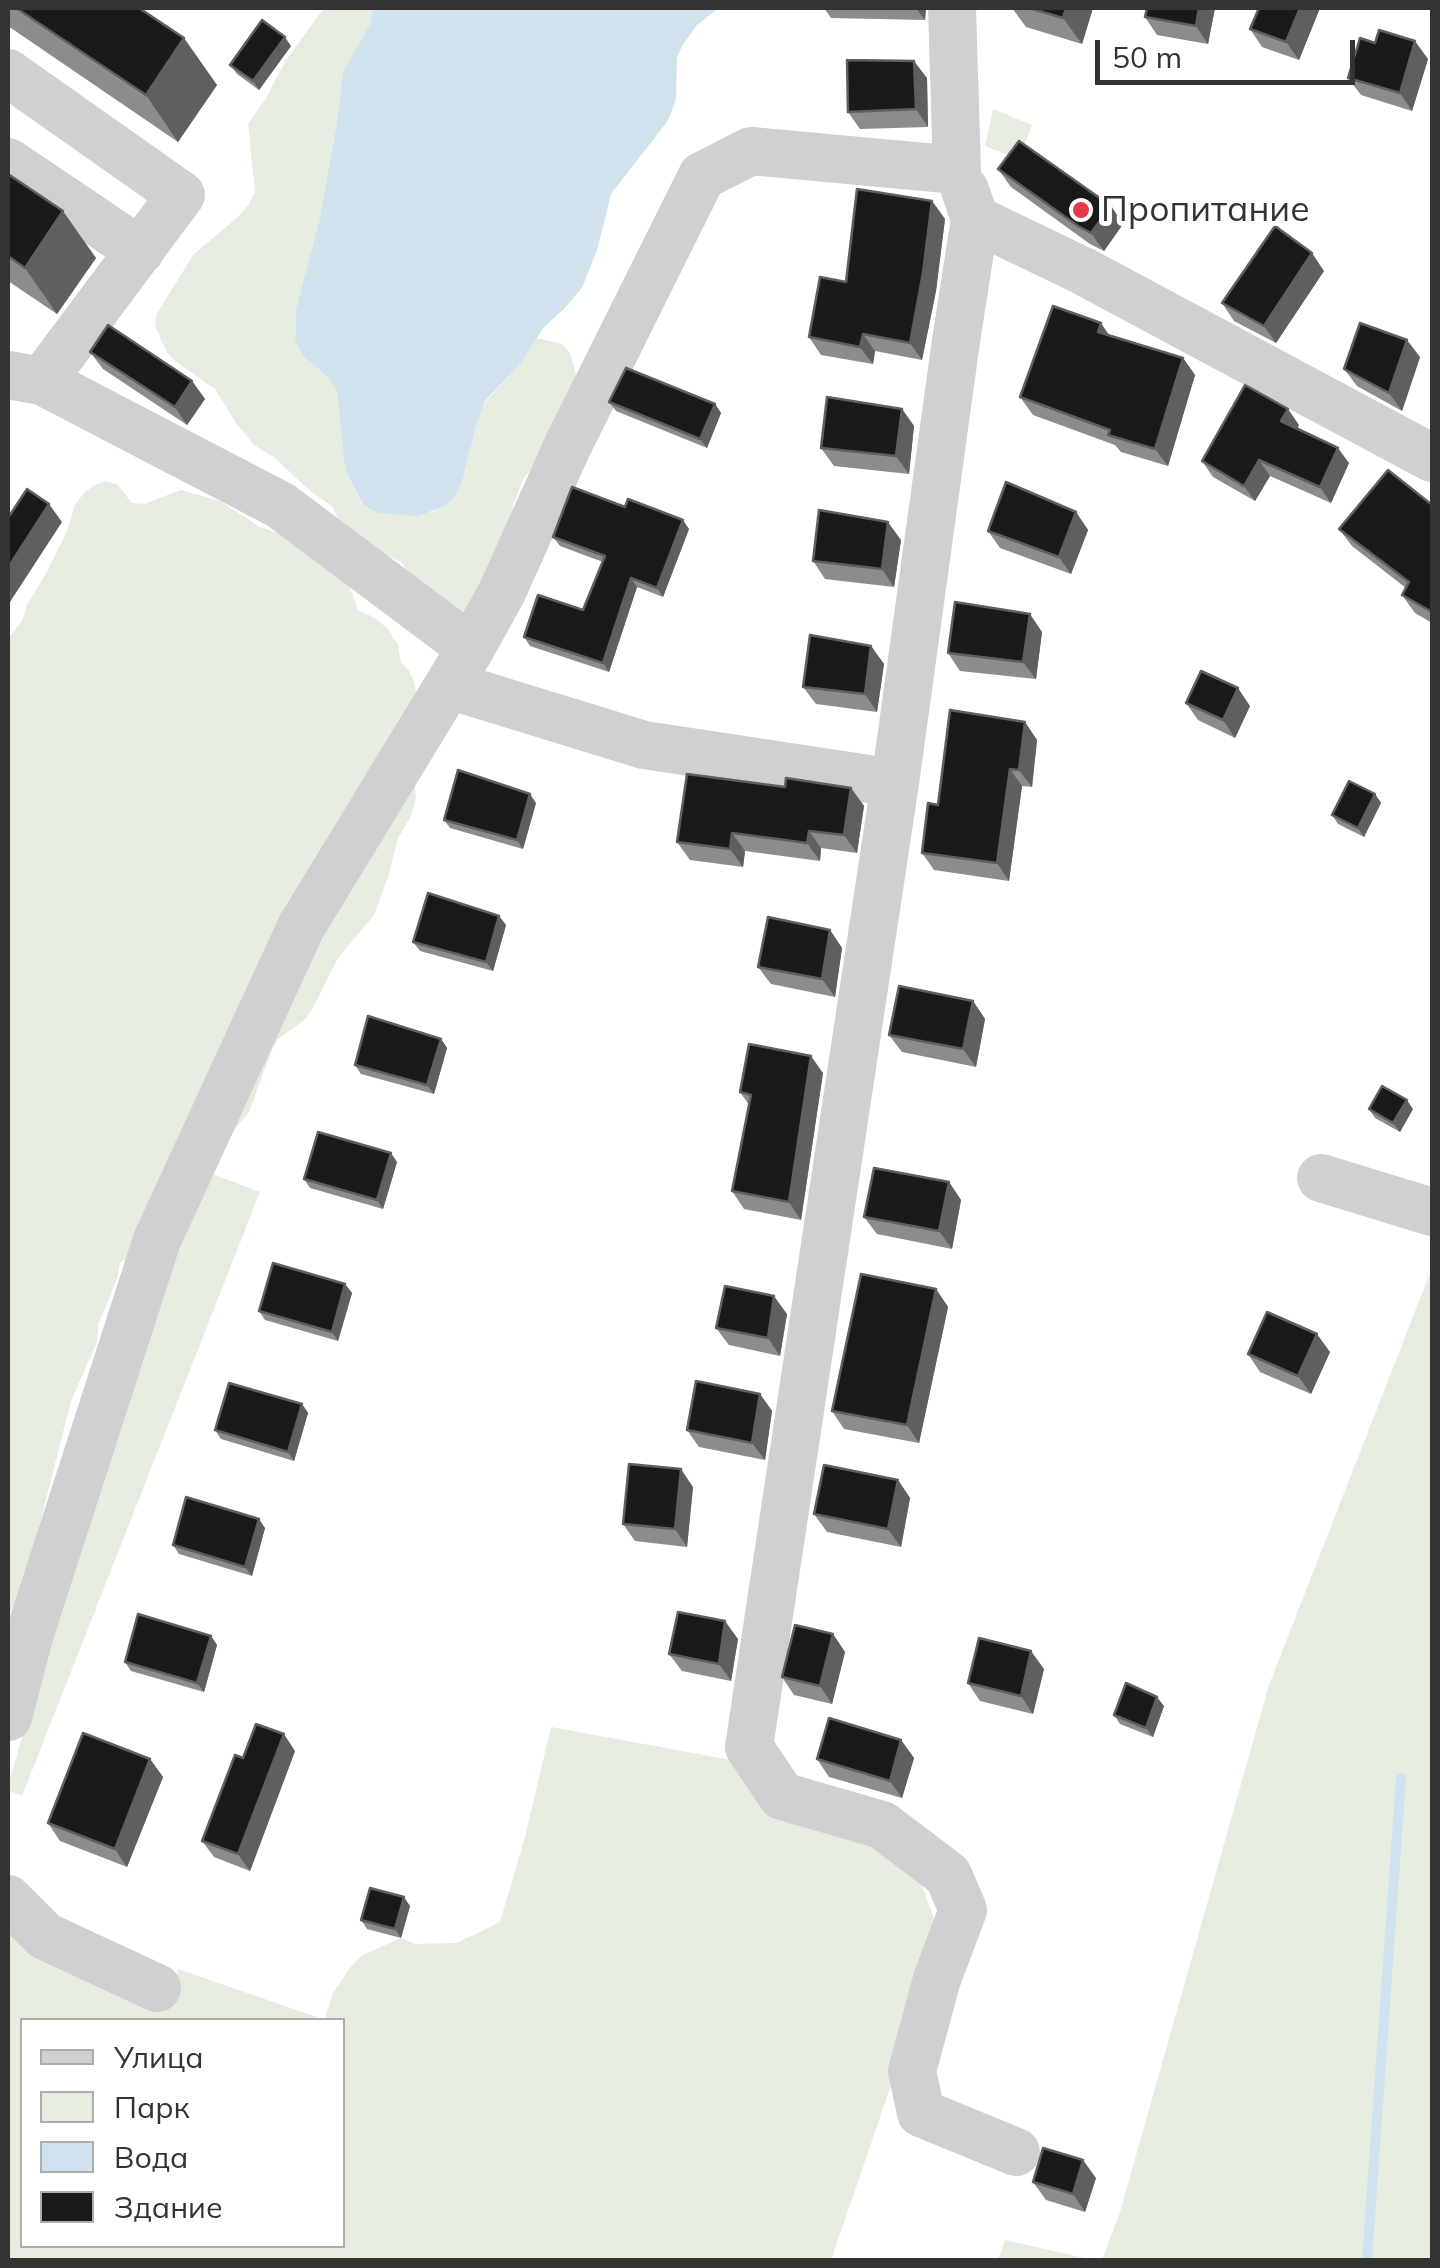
<!DOCTYPE html>
<html>
<head>
<meta charset="utf-8">
<style>
	body { margin:0 }
	#map { position:relative; width:1440px; height:2268px; overflow:hidden; background:#fff; font-family:Mulish,sans-serif }
	canvas { display:block }
	.frame { position:absolute; inset:0; border:10px solid #333; pointer-events:none }
	.legend { position:absolute; left:20px; top:2018px; width:325px; height:230px; box-sizing:border-box; background:#fff; border:2px solid #adadad; margin:0; padding:12px 18px; list-style:none; font-size:30px; color:#333 }
	.legend li { display:flex; align-items:center; gap:20px; height:50px }
	.legend b { width:50px; border:2px solid #adadad }
	.scale { position:absolute; left:1095px; top:40px; width:260px; height:45px; box-sizing:border-box; border:5px solid #333; border-top:0; padding-left:12px; font-size:30px; line-height:35px; white-space:nowrap; color:#333; -webkit-text-stroke:8px #fff; paint-order:stroke }
</style>
</head>
<body>
<div id="map">
<canvas width="1440" height="2268"></canvas>
<div class="frame"></div>
<ul class="legend">
<li><b style="height:12px;background:#d0d0d0"></b>Улица</li>
<li><b style="height:28px;background:#e6ecdf"></b>Парк</li>
<li><b style="height:28px;background:#cfe2ee"></b>Вода</li>
<li><b style="height:28px;background:#1a1a1a"></b>Здание</li>
</ul>
<div class="scale">50 m</div>
</div>
<script>
const ctx = document.querySelector('canvas').getContext('2d');
ctx.lineJoin = 'round';
function fill(path, color) { ctx.fillStyle = color; ctx.fill(path, 'evenodd'); }
const poly = rows => new Path2D(rows.map(r => 'M' + r).join(''));
function stroke(path, color, width, dash) { ctx.strokeStyle = color; ctx.lineWidth = width; ctx.lineCap = dash ? 'butt' : 'round'; ctx.setLineDash(dash || []); ctx.stroke(path); }
function label(font, color, halo, rows, align = 'center') {
  ctx.font = font + ' Mulish,sans-serif'; ctx.lineWidth = 10; ctx.setLineDash([]); ctx.textBaseline = 'middle'; ctx.strokeStyle = halo; ctx.fillStyle = color; for (const [text, x, y, turn = 0] of rows) {
    ctx.save(); ctx.translate(x, y); ctx.rotate((+turn || 0) * Math.PI / 180); ctx.textAlign = isNaN(turn) ? turn : align; if (halo) ctx.strokeText(text, 0, 0); ctx.fillText(text, 0, 0); ctx.restore();
  }
}
fill(poly([
	[324,8,372,8,370,24,343,71,337,122,319,222,296,308,295,342,304,357,329,378,337,391,344,460,348,476,362,505,377,513,432,512,446,506,456,495,479,414,486,401,521,363,537,338,562,344,570,353,579,385,537,461,523,480,514,503,508,526,469,613,458,615,417,583,401,562,379,551,338,519,332,506,311,492,275,458,254,445,236,423,215,389,175,361,167,352,155,326,157,313,194,254,239,216,248,205,255,192,248,124,266,98,286,60],
	[993,109,1032,125,1019,159,985,146],
	[106,481,118,485,132,503,144,504,181,490,220,501,260,527,283,535,349,585,358,610,375,618,388,629,398,645,401,662,409,671,414,681,418,704,414,774,416,798,410,818,398,838,389,874,374,915,338,958,311,1012,304,1020,277,1040,272,1050,249,1112,138,1250,120,1263,117,1279,98,1325,97,1342,71,1401,25,1582,8,1617,8,639,22,621,27,605,48,570,67,531,75,505,83,494,93,486],
	[205,1171,260,1192,22,1796,8,1790,8,1785,54,1630],
	[1432,1268,1432,2260,1102,2260,1120,2212,1269,1685],
	[551,1727,731,1760,875,1837,920,1880,936,1924,897,2068,831,2260,8,2260,8,1920,46,1949,167,2010,178,1969,325,2020,22,2020,22,2246,342,2246,342,2020,327,2020,326,2015,333,1993,350,1968,361,1956,401,1938,415,1944,457,1943,500,1922,525,1837],
	[1005,2240,1093,2260,998,2260]
]), '#e6ecdf');
fill(poly([
	[372,8,719,8,697,25,682,46,677,58,676,99,672,111,667,122,611,194,597,250,582,288,564,309,544,327,521,363,485,401,476,426,462,480,456,495,446,506,418,516,377,513,363,505,348,476,344,460,337,391,329,378,304,357,295,342,296,308,319,222,337,122,343,71,370,24]
]), '#cfe2ee');
stroke(poly([
	[1367,2260,1401,1778]
]), '#cfe2ee', 10);
stroke(poly([
	[8,73,181,195,42,381],
	[8,162,140,251],
	[965,190,975,219,1083,271,1432,458],
	[975,219,956,341,895,783,749,1747,782,1796,882,1825,948,1875,963,1910,937,1979,912,2071,921,2113,1016,2152],
	[8,375,42,381,280,505,471,648,502,592,568,445,702,176,751,151,957,170,952,8],
	[449,685,644,745,895,783],
	[1321,1178,1432,1212],
	[8,1717,30,1633,157,1240,301,927,471,648],
	[8,1899,45,1936,157,1988]
]), '#d0d0d0', 48);
fill(poly([
	[8,8,139,8,217,85,178,142,8,26],
	[824,8,926,8,925,20,831,18],
	[1012,8,1093,8,1082,44,1026,27],
	[1147,8,1215,8,1208,44,1157,35,1145,17],
	[1259,8,1320,8,1299,60,1262,47,1250,29],
	[291,46,259,90,237,74,230,65],
	[1428,59,1412,111,1361,95,1348,78],
	[927,78,928,127,860,129,848,112],
	[998,169,1111,206,1123,224,1104,251,1090,244,1011,187],
	[8,174,96,258,57,314,8,281],
	[932,201,945,219,936,291,922,360,875,351,873,364,821,355,809,337,846,282],
	[1324,271,1276,343,1234,321,1222,303],
	[1109,335,1183,358,1195,375,1168,466,1121,452,1115,445,1033,415,1020,397],
	[90,352,192,381,205,399,187,425,103,369],
	[1420,357,1402,411,1357,386,1344,369],
	[609,402,715,404,721,413,707,448,616,411],
	[902,409,914,426,909,474,834,466,821,448],
	[1299,425,1297,429,1349,463,1331,503,1270,476,1255,501,1213,477,1202,461],
	[1432,505,1432,623,1415,613,1402,595,1406,588,1352,546,1339,529],
	[625,507,689,529,663,597,637,587,609,672,530,646,524,637,583,610,603,562,560,546,553,537],
	[1076,512,1088,530,1071,574,1000,548,988,531],
	[901,540,894,587,825,579,813,561],
	[1042,632,1036,679,960,671,948,653],
	[871,646,884,664,877,712,816,704,803,687],
	[1186,703,1250,706,1235,738,1198,720],
	[1025,722,1037,740,1032,787,1022,786,1009,881,934,870,922,853],
	[785,787,851,788,864,806,857,853,821,848,820,861,745,851,743,867,690,860,677,842],
	[1375,794,1381,803,1364,837,1338,824,1332,815],
	[536,803,523,849,450,828,444,820],
	[499,916,506,925,493,971,420,951,413,942],
	[830,930,842,948,835,997,771,984,758,967],
	[973,1001,985,1019,976,1067,902,1052,889,1035],
	[441,1039,447,1048,434,1094,361,1074,355,1065],
	[823,1073,801,1220,744,1209,732,1191,749,1105,740,1092],
	[1369,1109,1413,1109,1400,1132,1375,1118],
	[397,1162,383,1209,310,1188,304,1179],
	[949,1182,961,1200,952,1249,877,1234,864,1217],
	[345,1284,352,1293,338,1341,265,1320,259,1311],
	[936,1289,948,1307,919,1443,844,1429,832,1411,843,1363],
	[787,1314,780,1356,729,1345,716,1328],
	[1330,1352,1311,1394,1260,1372,1248,1354],
	[760,1394,772,1411,765,1460,699,1447,687,1430],
	[302,1404,308,1413,294,1461,221,1439,215,1430],
	[898,1480,910,1498,901,1547,827,1532,814,1514],
	[693,1487,687,1547,635,1541,623,1524],
	[265,1528,252,1576,179,1554,173,1545],
	[833,1634,845,1652,832,1704,794,1695,782,1677],
	[211,1636,217,1645,204,1692,131,1671,125,1662],
	[738,1639,731,1681,682,1671,669,1654],
	[1044,1669,1033,1714,980,1701,968,1683],
	[1164,1706,1153,1737,1120,1724,1114,1715],
	[901,1740,914,1758,902,1798,829,1777,817,1759],
	[295,1751,250,1871,214,1857,202,1841,243,1758],
	[150,1759,163,1777,127,1867,60,1841,48,1823],
	[410,1906,401,1938,367,1929,361,1920],
	[1096,2178,1085,2212,1046,2200,1033,2182]
]), '#8c8c8c');
fill(poly([
	[916,8,926,8,925,20],
	[1066,8,1093,8,1082,44,1063,18],
	[1199,8,1215,8,1208,44,1196,26],
	[1300,8,1320,8,1299,60,1286,42],
	[285,37,291,46,259,90,253,81],
	[184,38,217,85,178,142,146,95],
	[1415,41,1428,59,1412,111,1400,93],
	[914,61,927,78,928,127,916,109],
	[932,201,945,219,936,291,922,360,910,343],
	[1111,206,1123,224,1104,251,1091,233],
	[63,211,96,258,57,314,25,268],
	[1312,253,1324,271,1276,343,1264,326],
	[1101,323,1113,341,1098,332],
	[863,334,875,351,873,364,860,347],
	[1407,340,1420,357,1402,411,1389,393],
	[1183,358,1195,375,1168,466,1155,449],
	[192,381,205,399,187,425,175,407],
	[715,404,721,413,707,448,700,439],
	[902,409,914,426,909,474,896,456],
	[1288,409,1299,425,1292,437,1281,421],
	[1338,448,1349,463,1331,503,1320,487],
	[1259,460,1270,476,1255,501,1244,486],
	[49,504,62,522,8,605,8,568],
	[1076,512,1088,530,1071,574,1059,557],
	[683,520,689,529,663,597,657,588],
	[888,522,901,540,894,587,882,569],
	[631,578,637,587,609,672,603,663],
	[1030,614,1042,632,1036,679,1023,662],
	[871,646,884,664,877,712,865,694],
	[1238,688,1250,706,1235,738,1223,720],
	[1025,722,1037,740,1032,787,1019,770],
	[1010,769,1022,786,1009,881,997,863],
	[851,788,864,806,857,853,844,835],
	[530,794,536,803,523,849,517,840],
	[1375,794,1381,803,1364,837,1358,828],
	[809,831,821,848,820,861,807,843],
	[732,833,745,851,743,867,730,849],
	[499,916,506,925,493,971,486,962],
	[830,930,842,948,835,997,822,979],
	[973,1001,985,1019,976,1067,963,1049],
	[441,1039,447,1048,434,1094,427,1085],
	[811,1056,823,1073,801,1220,789,1202],
	[1407,1100,1413,1109,1400,1132,1393,1123],
	[391,1153,397,1162,383,1209,377,1200],
	[949,1182,961,1200,952,1249,939,1231],
	[345,1284,352,1293,338,1341,332,1332],
	[936,1289,948,1307,919,1443,907,1425],
	[774,1296,787,1314,780,1356,768,1338],
	[1317,1334,1330,1352,1311,1394,1298,1376],
	[760,1394,772,1411,765,1460,752,1443],
	[302,1404,308,1413,294,1461,288,1452],
	[681,1469,693,1487,687,1547,675,1529],
	[898,1480,910,1498,901,1547,888,1529],
	[259,1519,265,1528,252,1576,245,1567],
	[725,1621,738,1639,731,1681,719,1664],
	[833,1634,845,1652,832,1704,820,1686],
	[211,1636,217,1645,204,1692,197,1683],
	[1031,1651,1044,1669,1033,1714,1021,1696],
	[1157,1697,1164,1706,1153,1737,1146,1728],
	[284,1734,295,1751,250,1871,238,1854],
	[901,1740,914,1758,902,1798,890,1781],
	[150,1759,163,1777,127,1867,115,1849],
	[404,1897,410,1906,401,1938,395,1929],
	[1083,2160,1096,2178,1085,2212,1073,2194]
]), '#5f5f5f');
const building = poly([
	[16,8,139,8,184,38,146,95,16,8],
	[1029,8,1066,8,1063,18,1029,8],
	[1147,8,1199,8,1196,26,1145,17,1147,8],
	[1259,8,1300,8,1286,42,1250,29,1259,8],
	[262,20,285,37,253,81,230,65,262,20],
	[1379,30,1415,41,1400,93,1348,78,1360,38,1375,43,1379,30],
	[847,60,914,61,916,109,848,112,847,60],
	[1019,141,1111,206,1091,233,1078,226,998,169,1019,141],
	[8,174,63,211,25,268,8,256,8,174],
	[857,189,932,201,923,273,910,343,863,334,860,347,809,337,820,277,846,282,857,189],
	[1275,226,1312,253,1264,326,1222,303,1275,226],
	[1053,306,1101,323,1098,332,1183,358,1155,449,1108,435,1110,430,1020,397,1053,306],
	[1360,323,1407,340,1389,393,1344,369,1360,323],
	[108,325,192,381,175,407,90,352,108,325],
	[626,368,715,404,700,439,609,402,626,368],
	[1245,385,1288,409,1281,421,1338,448,1320,487,1259,460,1244,486,1202,461,1245,385],
	[827,397,902,409,896,456,821,448,827,397],
	[1388,470,1432,505,1432,612,1402,595,1409,582,1339,529,1388,470],
	[1006,482,1076,512,1059,557,988,531,1006,482],
	[572,487,625,507,628,499,683,520,657,588,631,578,603,663,524,637,538,595,583,610,605,556,553,537,572,487],
	[27,489,49,504,8,568,8,518,27,489],
	[819,510,888,522,882,569,813,561,819,510],
	[955,602,1030,614,1023,662,948,653,955,602],
	[810,635,871,646,865,694,803,687,810,635],
	[1201,671,1238,688,1223,720,1186,703,1201,671],
	[950,710,1025,722,1019,770,1010,769,997,863,922,853,928,803,938,805,950,710],
	[458,770,530,794,517,840,444,820,458,770],
	[687,774,785,787,786,778,851,788,844,835,809,831,807,843,732,833,730,849,677,842,687,774],
	[1349,781,1375,794,1358,828,1332,815,1349,781],
	[428,893,499,916,486,962,413,942,428,893],
	[768,917,830,930,822,979,758,967,768,917],
	[899,986,973,1001,963,1049,889,1035,899,986],
	[368,1016,441,1039,427,1085,355,1065,368,1016],
	[749,1044,811,1056,789,1202,732,1191,751,1095,740,1092,749,1044],
	[1382,1086,1407,1100,1393,1123,1369,1109,1382,1086],
	[318,1132,391,1153,377,1200,304,1179,318,1132],
	[874,1168,949,1182,939,1231,864,1217,874,1168],
	[273,1263,345,1284,332,1332,259,1311,273,1263],
	[861,1274,936,1289,907,1425,832,1411,861,1274],
	[725,1286,774,1296,768,1338,716,1328,725,1286],
	[1267,1312,1317,1334,1298,1376,1248,1354,1267,1312],
	[696,1381,760,1394,752,1443,687,1430,696,1381],
	[229,1383,302,1404,288,1452,215,1430,229,1383],
	[629,1464,681,1469,675,1529,623,1524,629,1464],
	[824,1465,898,1480,888,1529,814,1514,824,1465],
	[186,1497,259,1519,245,1567,173,1545,186,1497],
	[678,1612,725,1621,719,1664,669,1654,678,1612],
	[138,1614,211,1636,197,1683,125,1662,138,1614],
	[795,1625,833,1634,820,1686,782,1677,795,1625],
	[979,1638,1031,1651,1021,1696,968,1683,979,1638],
	[1126,1683,1157,1697,1146,1728,1114,1715,1126,1683],
	[829,1718,901,1740,890,1781,817,1759,829,1718],
	[256,1724,284,1734,238,1854,202,1841,235,1755,243,1758,256,1724],
	[83,1733,150,1759,115,1849,48,1823,83,1733],
	[370,1888,404,1897,395,1929,361,1920,370,1888],
	[1043,2148,1083,2160,1073,2194,1033,2182,1043,2148]
]);
fill(building, '#1a1a1a');
stroke(building, '#5f5f5f', 2.5);
for (const [x, y, r, color] of [
	[1081,210,10,"#e63946"]
]) { const dot = new Path2D(); dot.arc(x, y, r, 0, 2 * Math.PI); ctx.fillStyle = color; ctx.fill(dot); stroke(dot, '#fff', 4); }
label('35px', '#333', '#fff', [
	["Пропитание",1101,210]
], 'left');
</script>
</body>
</html>
